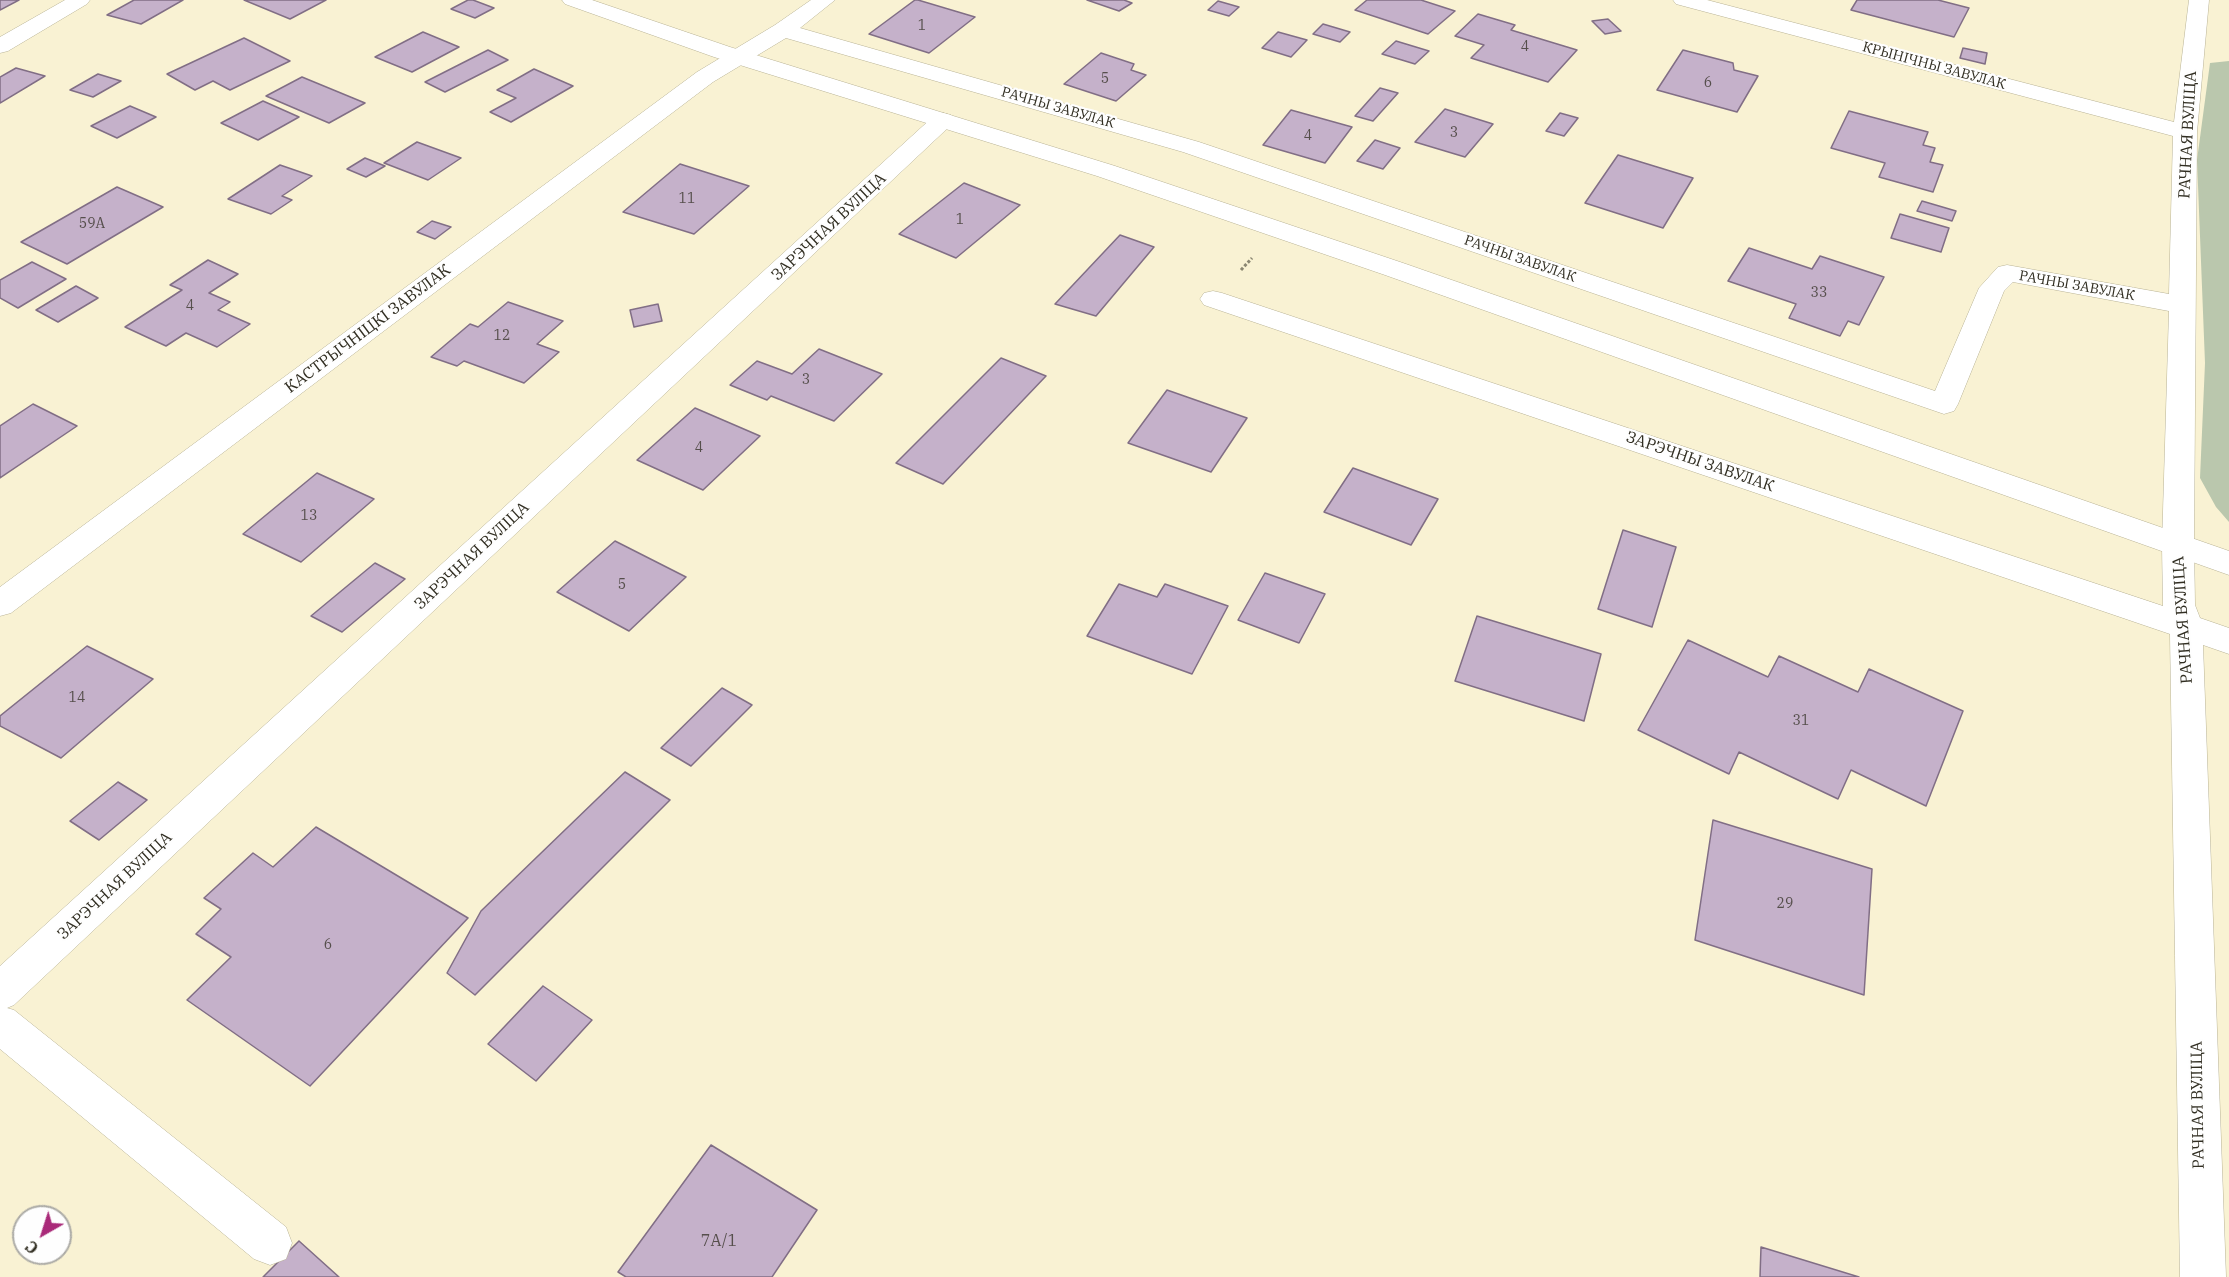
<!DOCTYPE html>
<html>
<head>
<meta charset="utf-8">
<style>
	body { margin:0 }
	#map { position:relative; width:2229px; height:1277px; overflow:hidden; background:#f9f2d3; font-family:"IBM Plex Serif",serif }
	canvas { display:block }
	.north { position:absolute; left:12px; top:1205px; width:60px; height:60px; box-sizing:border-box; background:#fefefe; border:2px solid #acaba6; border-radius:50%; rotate:219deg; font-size:16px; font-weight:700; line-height:24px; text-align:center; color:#312e22 }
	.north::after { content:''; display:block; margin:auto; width:21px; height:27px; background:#a92a79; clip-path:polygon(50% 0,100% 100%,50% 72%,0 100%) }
</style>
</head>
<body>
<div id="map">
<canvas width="2229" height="1277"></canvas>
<div class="north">С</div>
</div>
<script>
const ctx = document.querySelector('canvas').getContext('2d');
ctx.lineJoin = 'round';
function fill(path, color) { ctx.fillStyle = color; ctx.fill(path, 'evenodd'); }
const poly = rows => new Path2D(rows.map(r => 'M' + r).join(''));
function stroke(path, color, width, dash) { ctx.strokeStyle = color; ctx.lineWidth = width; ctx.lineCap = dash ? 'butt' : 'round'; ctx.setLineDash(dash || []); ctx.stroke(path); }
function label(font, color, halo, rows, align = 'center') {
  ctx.font = font + ' "IBM Plex Serif",serif'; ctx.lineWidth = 4.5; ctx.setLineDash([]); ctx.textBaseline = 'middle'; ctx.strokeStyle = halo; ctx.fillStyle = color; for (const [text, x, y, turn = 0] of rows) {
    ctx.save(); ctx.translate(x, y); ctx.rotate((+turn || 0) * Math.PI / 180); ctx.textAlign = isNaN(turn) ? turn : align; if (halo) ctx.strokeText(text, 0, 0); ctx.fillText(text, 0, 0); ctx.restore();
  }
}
fill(poly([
	[2229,61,2229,522,2216,507,2200,478,2205,363,2197,160,2210,63]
]), '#bac7ad');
const building = poly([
	[0,0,19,0,0,10,0,0],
	[134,0,183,0,141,24,107,15,134,0],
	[244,0,326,0,290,19,244,0],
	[468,0,473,0,494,8,475,18,451,9,468,0],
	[915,0,918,0,975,17,929,53,869,34,915,0],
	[1087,0,1124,0,1132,3,1119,11,1087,0],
	[1367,0,1421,0,1455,11,1428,34,1355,10,1367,0],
	[1857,0,1938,0,1969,8,1954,37,1851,10,1857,0],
	[1218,1,1239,7,1229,16,1208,10,1218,1],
	[1478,14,1515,25,1511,30,1577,50,1548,82,1471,58,1484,45,1455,36,1478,14],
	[1608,19,1621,31,1605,34,1592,21,1608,19],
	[1323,24,1350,32,1340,42,1313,34,1323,24],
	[423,32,459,47,412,72,375,57,423,32],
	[1278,32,1307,40,1291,57,1262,48,1278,32],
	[244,38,290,61,230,90,213,81,195,90,167,74,244,38],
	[1396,41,1429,51,1415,64,1382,54,1396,41],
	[1963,48,1987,53,1985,64,1960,58,1963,48],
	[488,50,508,60,445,92,425,82,488,50],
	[1683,50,1733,63,1734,70,1758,76,1737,112,1657,90,1683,50],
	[1101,53,1134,64,1131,70,1146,75,1116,101,1064,84,1101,53],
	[16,68,45,76,0,103,0,77,16,68],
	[534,69,573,86,511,122,490,112,516,98,497,90,534,69],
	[98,74,121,81,93,97,70,90,98,74],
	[302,77,365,103,329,123,266,96,302,77],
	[1380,88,1398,93,1373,121,1355,116,1380,88],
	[263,101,299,117,258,140,221,123,263,101],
	[130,106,156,117,117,138,91,126,130,106],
	[1445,109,1493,124,1465,157,1415,142,1445,109],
	[1291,110,1352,127,1325,163,1263,145,1291,110],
	[1849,111,1928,132,1923,145,1935,148,1930,162,1943,165,1933,192,1879,177,1885,163,1831,148,1849,111],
	[1560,113,1578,118,1564,136,1546,131,1560,113],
	[1375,140,1400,148,1383,169,1357,161,1375,140],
	[417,142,461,158,428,180,384,163,417,142],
	[1618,155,1693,178,1663,228,1585,203,1618,155],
	[365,158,385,166,366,177,347,169,365,158],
	[680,164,749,186,694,234,623,212,680,164],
	[280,165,312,176,282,196,292,200,271,214,228,199,280,165],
	[964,183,1020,205,956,258,899,234,964,183],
	[117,187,163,207,67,264,21,242,117,187],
	[1922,201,1956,211,1952,221,1917,211,1922,201],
	[1900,214,1949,228,1941,252,1891,238,1900,214],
	[432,221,451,227,435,239,417,232,432,221],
	[1120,235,1154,247,1096,316,1055,304,1120,235],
	[1749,248,1812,269,1820,256,1884,277,1859,325,1848,321,1840,336,1789,318,1796,304,1728,281,1749,248],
	[208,260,238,274,209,293,230,302,218,310,250,324,217,347,186,333,166,346,125,327,182,290,170,285,208,260],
	[32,262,66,279,18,308,0,298,0,280,32,262],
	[76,286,98,298,58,322,36,310,76,286],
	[508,302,563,321,537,344,559,352,524,383,464,361,457,366,431,357,470,324,478,327,508,302],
	[658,304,662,321,634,327,630,310,658,304],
	[819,349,882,374,834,421,771,396,767,400,730,385,757,361,792,374,819,349],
	[1001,358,1046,376,943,484,896,463,1001,358],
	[1167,390,1247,418,1211,472,1128,443,1167,390],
	[33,404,77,426,0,478,0,426,33,404],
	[695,408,760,436,703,490,637,460,695,408],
	[1353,468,1438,499,1411,545,1324,512,1353,468],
	[317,473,374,499,301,562,243,534,317,473],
	[1623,530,1676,547,1652,627,1598,609,1623,530],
	[615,541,686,577,629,631,557,592,615,541],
	[375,563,405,579,342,632,311,616,375,563],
	[1265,573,1325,594,1299,643,1238,620,1265,573],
	[1119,584,1157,597,1165,584,1228,606,1192,674,1087,636,1119,584],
	[1477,616,1601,654,1584,721,1455,681,1477,616],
	[1688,640,1768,677,1779,656,1858,692,1869,669,1963,711,1926,806,1851,770,1838,799,1739,752,1729,774,1638,730,1688,640],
	[87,646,153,679,61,758,0,726,0,716,87,646],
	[722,688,752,705,691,766,661,748,722,688],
	[625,772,670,800,475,995,447,973,481,911,625,772],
	[118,782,147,800,99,840,70,821,118,782],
	[1713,820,1872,869,1864,995,1695,940,1713,820],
	[316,827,468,918,310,1086,187,1000,231,957,196,934,221,909,204,898,253,853,273,867,316,827],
	[543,986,592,1020,536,1081,488,1044,543,986],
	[711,1145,817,1210,772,1277,626,1277,618,1272,711,1145],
	[299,1241,339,1277,263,1277,299,1241],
	[1761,1247,1859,1277,1760,1277,1761,1247]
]);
fill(building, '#c5b1ca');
stroke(building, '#816e85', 1.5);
const minor = poly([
	[65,0,90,0,87,4,8,51,0,53,0,37,65,0],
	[811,0,835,0,800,28,1199,142,1935,391,1979,288,1998,267,2007,265,2169,294,2173,136,1676,4,1673,0,1707,0,2174,122,2189,0,2209,0,2197,132,2194,545,2195,605,2200,618,2229,628,2229,654,2203,645,2226,1277,2180,1277,2170,634,1204,305,1200,299,1204,293,1213,291,1222,293,2163,606,2162,545,2169,311,2013,282,2004,291,1958,404,1954,411,1944,414,1183,152,786,38,713,82,11,613,0,616,0,587,697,72,775,25,811,0],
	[943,113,951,115,955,120,951,125,14,1005,7,1008,14,1010,286,1227,292,1243,286,1259,270,1265,254,1259,0,1049,0,966,935,115,943,113]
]);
const major = poly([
	[562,0,592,0,730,47,1115,166,1403,263,2229,551,2229,575,1385,275,1097,176,714,57,565,4,562,0]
]);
stroke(minor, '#b9b396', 1);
stroke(major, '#b9b396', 1);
stroke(poly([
	[1241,270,1252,258]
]), '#8b8772', 3, [3, 2]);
fill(minor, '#fff');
fill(major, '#fff');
label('14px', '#564f4c', null, [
	["1",922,26],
	["4",1525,47],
	["5",1105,79],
	["6",1708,83],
	["3",1454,133],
	["4",1308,136],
	["11",687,199],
	["1",960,220],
	["59А",92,224],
	["33",1819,293],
	["4",190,306],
	["12",502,336],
	["3",806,380],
	["4",699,448],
	["13",309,516],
	["5",622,585],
	["14",77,698],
	["31",1801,721],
	["29",1785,904],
	["6",328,945]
]);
label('14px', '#312e22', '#fefefe', [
	["КРЫНІЧНЫ ЗАВУЛАК",1934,66,15],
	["РАЧНЫ ЗАВУЛАК",1058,108,16],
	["РАЧНЫ ЗАВУЛАК",1520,259,19],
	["РАЧНЫ ЗАВУЛАК",2077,286,10]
]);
label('16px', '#312e22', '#fefefe', [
	["РАЧНАЯ ВУЛІЦА",2188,135,-87],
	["ЗАРЭЧНАЯ ВУЛІЦА",829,227,-43],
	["КАСТРЫЧНІЦКІ ЗАВУЛАК",368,329,-37],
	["ЗАРЭЧНЫ ЗАВУЛАК",1700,462,19],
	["ЗАРЭЧНАЯ ВУЛІЦА",472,556,-43],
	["РАЧНАЯ ВУЛІЦА",2183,620,-94],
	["ЗАРЭЧНАЯ ВУЛІЦА",115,886,-43],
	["РАЧНАЯ ВУЛІЦА",2198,1105,-91]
]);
label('16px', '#564f4c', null, [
	["7А/1",719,1241]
]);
</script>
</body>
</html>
